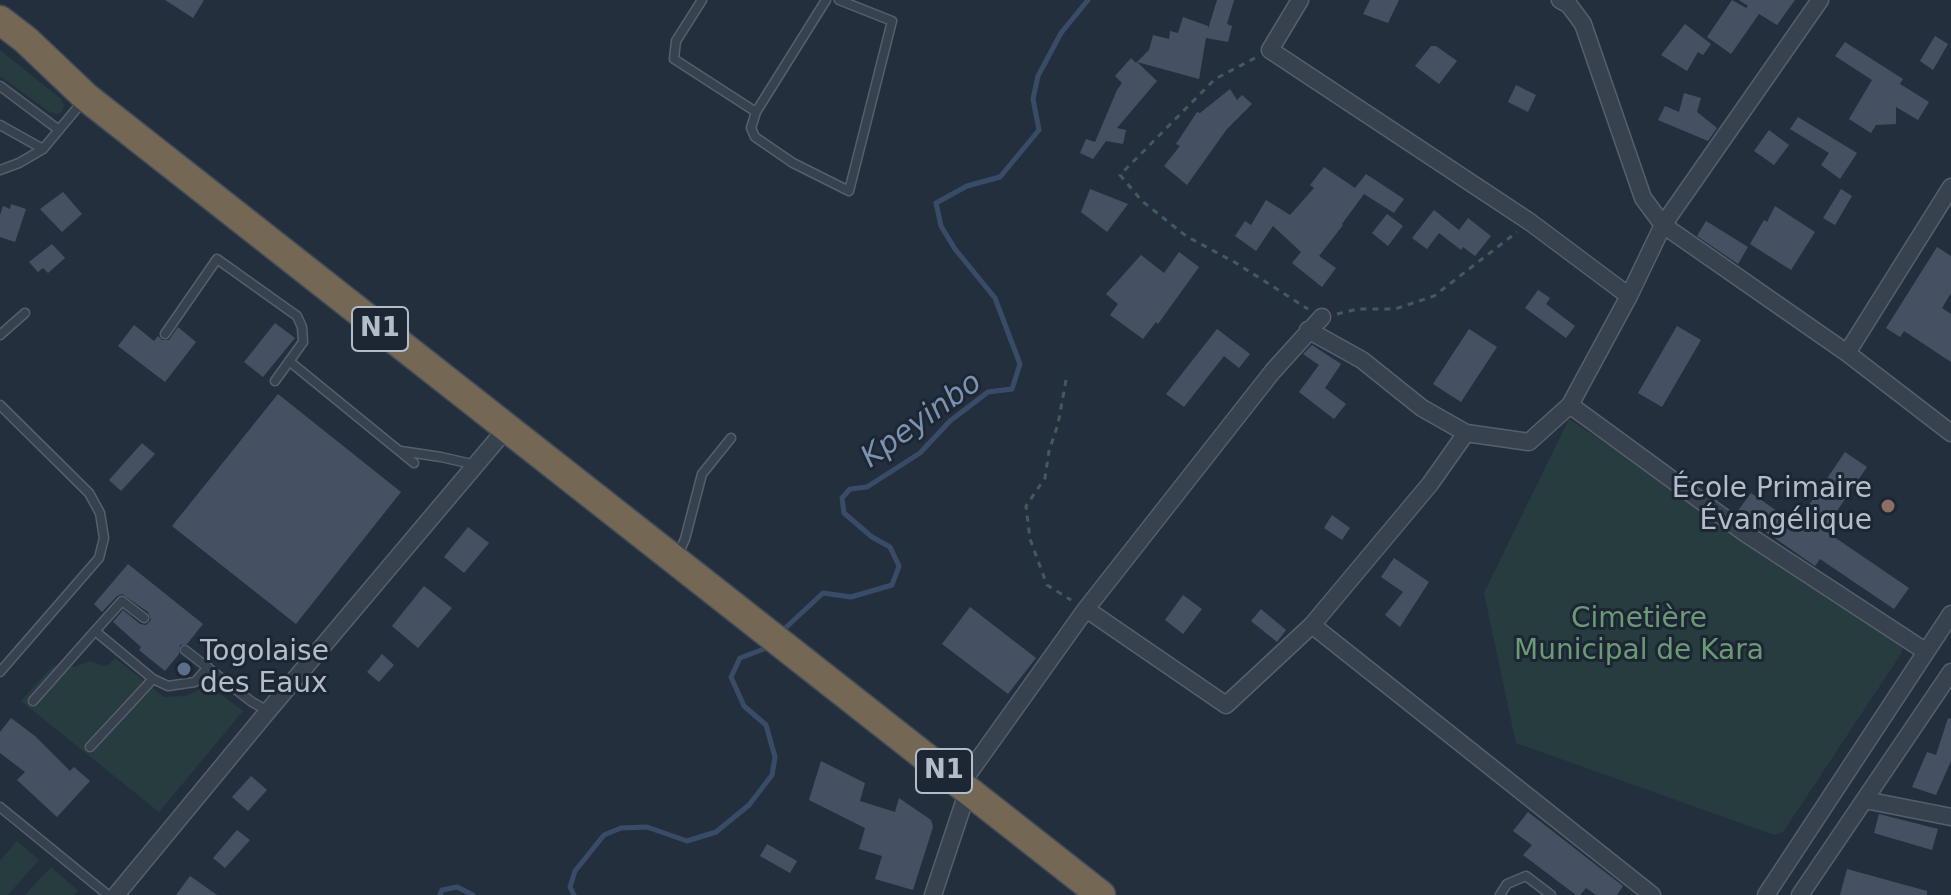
<!DOCTYPE html>
<html>
<head>
<meta charset="utf-8">
<style>
	body { margin:0 }
	canvas { display:block; background:#242f3e }
</style>
</head>
<body>
<canvas width="1951" height="895"></canvas>
<script>
const ctx = document.querySelector('canvas').getContext('2d');
ctx.lineJoin = 'round';
function fill(path, color) { ctx.fillStyle = color; ctx.fill(path, 'evenodd'); }
const poly = rows => new Path2D(rows.map(r => 'M' + r).join(''));
function stroke(path, color, width, dash) { ctx.strokeStyle = color; ctx.lineWidth = width; ctx.lineCap = dash ? 'butt' : 'round'; ctx.setLineDash(dash || []); ctx.stroke(path); }
function label(font, color, halo, rows, align = 'center') {
  ctx.font = font + ' "DejaVu Sans",sans-serif'; ctx.lineWidth = 6; ctx.setLineDash([]); ctx.textBaseline = 'middle'; ctx.strokeStyle = halo; ctx.fillStyle = color; for (const [text, x, y, turn = 0] of rows) {
    ctx.save(); ctx.translate(x, y); ctx.rotate((+turn || 0) * Math.PI / 180); ctx.textAlign = isNaN(turn) ? turn : align; if (halo) ctx.strokeText(text, 0, 0); ctx.fillText(text, 0, 0); ctx.restore();
  }
}
fill(poly([
	[0,50,61,99,64,106,62,112,57,114,48,111,0,76],
	[1569,419,1904,642,1901,654,1783,832,1775,835,1766,832,1516,743,1484,593],
	[115,658,164,697,185,696,209,686,243,711,159,812,21,701,53,666,75,667,90,661,102,666,109,665],
	[17,841,39,860,8,895,0,895,0,861],
	[51,867,78,891,74,895,25,895]
]), '#263c3f');
stroke(poly([
	[781,632,823,593,851,597,892,585,899,566,890,547,872,537,844,513,842,498,850,489,867,487,920,453,950,421,988,392,1012,389,1020,364,995,298,955,249,941,226,936,203,967,186,1000,177,1039,130,1033,99,1038,76,1061,33,1088,0],
	[440,895,442,890,457,887,473,895],
	[574,895,570,887,575,871,604,835,621,828,647,827,687,841,716,832,749,805,772,775,775,757,766,725,744,706,731,677,740,658,764,649,768,645]
]), '#394c67', 5);
fill(poly([
	[165,0,204,0,193,18],
	[1217,0,1234,0,1227,24,1232,26,1228,42,1206,38,1199,79,1137,62,1157,81,1117,128,1126,130,1123,144,1106,141,1093,159,1080,153,1086,139,1095,142,1117,90,1122,83,1115,76,1131,58,1136,63,1149,50,1153,35,1169,39,1170,31,1178,33,1183,17,1208,26,1208,29],
	[1370,0,1399,0,1388,23,1363,14],
	[1732,0,1746,8,1748,6,1739,0,1795,0,1777,25,1759,14,1731,54,1707,37],
	[1685,24,1711,44,1703,55,1698,52,1687,71,1661,55],
	[1935,36,1948,44,1933,70,1920,61],
	[1845,42,1903,79,1900,84,1929,102,1918,120,1896,107,1896,124,1876,125,1871,133,1849,119,1872,80,1835,56],
	[1431,46,1436,46,1457,61,1439,84,1415,66],
	[1516,85,1536,95,1528,112,1508,102],
	[1230,89,1237,100,1242,95,1252,104,1227,129,1187,185,1164,166,1180,146,1176,144,1197,112,1200,113],
	[1684,93,1701,98,1697,112,1717,128,1708,141,1658,120,1665,106,1679,112],
	[1798,117,1857,153,1840,179,1821,165,1829,153,1790,129],
	[1769,130,1789,145,1774,165,1754,151],
	[1324,167,1355,188,1366,174,1404,199,1394,213,1364,194,1342,224,1343,225,1319,256,1336,268,1322,287,1292,263,1301,252,1273,226,1256,251,1235,236,1245,221,1251,225,1266,200,1290,215,1314,188,1310,185],
	[1090,189,1128,204,1107,232,1081,212],
	[1841,189,1852,196,1835,225,1823,218],
	[63,192,82,214,62,232,40,209],
	[11,204,26,209,15,242,0,237,0,215,3,206,10,209],
	[1775,206,1815,232,1791,270,1750,244,1764,220,1767,222],
	[1434,210,1459,230,1468,218,1491,236,1475,256,1463,247,1461,250,1439,233,1427,249,1412,238],
	[1387,214,1403,226,1388,246,1372,233],
	[1706,221,1748,247,1738,264,1697,236],
	[52,244,65,258,48,273,43,268,38,272,29,262],
	[1937,247,1951,256,1951,293,1942,308,1951,314,1951,362,1904,331,1900,337,1886,328],
	[1179,252,1199,267,1158,324,1156,322,1143,339,1110,315,1118,304,1106,294,1141,255,1164,273],
	[1538,290,1550,298,1546,304,1575,326,1566,338,1525,308],
	[275,323,295,338,263,377,244,362],
	[134,325,154,341,158,336,162,340,169,340,178,327,196,342,165,382,118,346],
	[1677,326,1701,340,1662,407,1638,393],
	[1217,329,1250,354,1239,368,1224,356,1184,407,1166,394],
	[1469,329,1497,347,1461,402,1433,384],
	[1312,345,1341,364,1325,388,1346,404,1334,419,1299,392,1319,365,1303,354],
	[278,394,401,492,296,624,172,526],
	[142,443,155,454,121,491,109,480],
	[1845,452,1867,467,1824,530,1909,588,1894,609,1820,559,1815,566,1737,512,1751,493,1796,524],
	[1332,515,1350,528,1342,540,1324,528],
	[468,527,489,543,464,573,444,557],
	[1394,558,1429,582,1400,627,1385,615,1403,592,1381,577],
	[128,564,203,624,187,644,180,645,179,654,165,671,139,650,141,647,113,622,123,610,140,624,146,625,151,620,148,612,122,594,117,596,102,612,94,604],
	[424,586,452,608,418,648,392,626],
	[1183,595,1202,609,1183,634,1165,620],
	[970,607,1036,658,1008,694,942,644],
	[1261,609,1286,630,1277,642,1251,621],
	[382,654,394,665,379,682,367,672],
	[11,718,35,736,70,771,74,767,90,781,57,817,17,780,25,772,0,753,0,732],
	[1948,718,1951,719,1951,761,1936,795,1912,787,1927,752,1936,755],
	[821,761,865,783,860,801,895,812,899,798,931,820,933,827,913,890,875,879,882,856,859,849,865,828,809,800],
	[251,776,267,790,248,811,232,797],
	[1528,812,1623,886,1617,895,1596,895,1586,888,1580,895,1576,895,1523,855,1532,845,1513,831],
	[1879,814,1938,829,1932,850,1874,833],
	[237,830,250,840,225,868,213,858],
	[767,844,797,861,790,873,760,856],
	[1847,869,1927,891,1927,895,1840,895],
	[190,876,217,895,176,895]
]), '#455162');
const lane = poly([
	[702,0,676,41,674,59,756,112],
	[826,0,756,112,751,128,755,137,793,163,849,191,892,21,839,0],
	[0,86,59,130],
	[0,125,43,149],
	[0,170,19,163,43,149,83,101],
	[165,334,217,259,297,316,302,327,303,342,275,381],
	[0,335,25,313],
	[289,361,414,463],
	[0,405,89,493,100,513,104,538,99,558,0,672],
	[401,451,441,457,476,465],
	[677,557,685,539,702,474,731,438],
	[144,618,122,601,95,631,153,679,168,686,195,682,208,667],
	[185,650,252,702,268,711],
	[33,701,95,631],
	[90,747,153,679],
	[0,807,108,895],
	[1500,895,1507,884,1526,876,1551,895]
]);
const street = poly([
	[1300,0,1270,50,1530,222,1629,296],
	[1560,0,1569,5,1583,24,1643,198,1663,225,1847,353,1951,433],
	[1308,330,1362,360,1422,408,1466,433,1529,442,1570,405,1745,533,1925,651],
	[1847,353,1951,187],
	[1570,405,1629,296,1663,225,1820,0],
	[1086,609,1226,705,1312,625,1430,484,1466,433],
	[1312,625,1652,895],
	[961,784,1086,609,1273,371,1322,317],
	[1865,800,1951,817],
	[116,895,268,711,506,429],
	[933,895,968,790],
	[1766,895,1951,614],
	[1800,895,1951,672]
]);
const highway = poly([
	[0,20,26,40,86,97,1101,895]
]);
stroke(lane, '#565f6c', 11);
stroke(street, '#565f6c', 19);
stroke(highway, '#434c59', 31);
stroke(poly([
	[1255,58,1215,79,1120,175,1142,201,1186,236,1236,263,1308,309],
	[1337,314,1358,309,1395,309,1434,296,1517,232],
	[1066,380,1058,424,1049,451,1045,478,1026,506,1030,539,1047,585,1071,600]
]), '#44595c', 3, [6, 6]);
stroke(lane, '#38414e', 8);
stroke(street, '#38414e', 16);
stroke(highway, '#746855', 28);
for (const [x, y, r, color] of [
	[1888,506,8,"#8d6e63"],
	[184,669,8,"#5c6f8a"]
]) { const dot = new Path2D(); dot.arc(x, y, r, 0, 2 * Math.PI); ctx.fillStyle = color; ctx.fill(dot); stroke(dot, '#1d2633', 3); }
for (const [x, y, w] of [
	[380,329,56],
	[944,771,56]
]) { const box = new Path2D(); box.roundRect(x - w / 2, y - 22, w, 44, 6); ctx.fillStyle = '#1d2633'; ctx.fill(box); stroke(box, '#b4bcc9', 2); }
label('bold 26px', '#b4bcc9', null, [
	["N1",380,329],
	["N1",944,771]
]);
label('28px', '#b4bcc9', '#1d2633', [
	["École Primaire",1872,490],
	["Évangélique",1872,522],
	["Togolaise",200,653,"left"],
	["des Eaux",200,685,"left"]
], 'right');
label('28px', '#6b9a76', '#1d2633', [
	["Cimetière",1639,620],
	["Municipal de Kara",1639,652]
]);
label('italic 30px', '#7c92b1', '#1d2633', [
	["Kpeyinbo",922,421,-36]
]);
</script>
</body>
</html>
